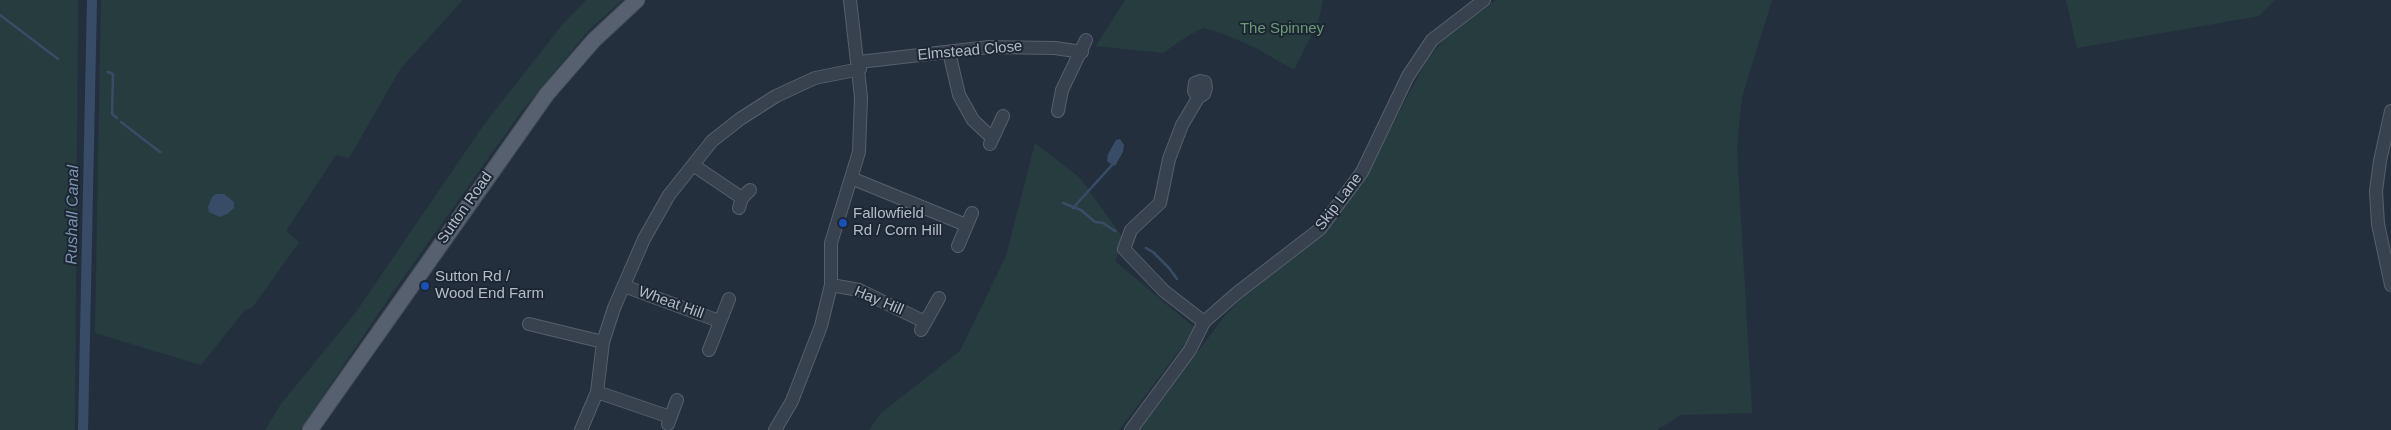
<!DOCTYPE html>
<html>
<head>
<meta charset="utf-8">
<style>
	body { margin:0 }
	canvas { display:block; background:#242f3e }
</style>
</head>
<body>
<canvas width="2391" height="430"></canvas>
<script>
const ctx = document.querySelector('canvas').getContext('2d');
ctx.lineJoin = 'round';
function fill(path, color) { ctx.fillStyle = color; ctx.fill(path, 'evenodd'); }
const poly = rows => new Path2D(rows.map(r => 'M' + r).join(''));
function stroke(path, color, width, dash) { ctx.strokeStyle = color; ctx.lineWidth = width; ctx.lineCap = dash ? 'butt' : 'round'; ctx.setLineDash(dash || []); ctx.stroke(path); }
function label(font, color, halo, rows, align = 'center') {
  ctx.font = font + ' Helvetica,sans-serif'; ctx.lineWidth = 4; ctx.setLineDash([]); ctx.textBaseline = 'middle'; ctx.strokeStyle = halo; ctx.fillStyle = color; for (const [text, x, y, turn = 0] of rows) {
    ctx.save(); ctx.translate(x, y); ctx.rotate((+turn || 0) * Math.PI / 180); ctx.textAlign = isNaN(turn) ? turn : align; if (halo) ctx.strokeText(text, 0, 0); ctx.fillText(text, 0, 0); ctx.restore();
  }
}
fill(poly([
	[0,0,78,0,75,430,0,430],
	[101,0,463,0,401,68,349,158,336,155,286,231,299,242,252,308,245,310,201,365,95,333],
	[586,0,622,0,589,30,521,112,391,295,300,430,265,430,281,404,356,312,483,126,562,25],
	[1125,0,1323,0,1318,22,1294,70,1256,48,1221,33,1203,28,1189,35,1163,53,1096,46],
	[1496,0,1772,0,1742,97,1737,148,1752,413,1681,415,1657,430,1139,430,1223,318,1251,289,1328,229,1371,165,1427,60,1445,38],
	[2066,0,2275,0,2259,16,2077,48],
	[1035,143,1080,178,1121,235,1116,262,1196,329,1119,430,869,430,880,414,960,351,1006,256]
]), '#263c3f');
fill(poly([
	[1120,139,1124,145,1123,152,1115,166,1111,164,1107,161,1108,154,1116,140],
	[216,194,224,194,234,202,234,208,227,214,220,217,209,212,208,207,212,197]
]), '#394c67');
stroke(poly([
	[0,15,58,59],
	[108,72,113,74,112,114,117,118],
	[121,122,160,152],
	[1063,203,1081,210,1095,222,1103,223,1115,231],
	[1073,208,1112,165],
	[1146,248,1153,252,1169,268,1177,279]
]), '#394c67', 2.5);
stroke(poly([
	[83,430,92,0]
]), '#394c67', 10);
const minor = poly([
	[949,52,959,95,973,120,992,138],
	[859,62,989,47,1055,48,1082,52],
	[1198,98,1204,94,1206,88,1205,82,1200,81,1195,83,1194,91,1198,98,1182,125,1169,159,1160,203,1131,230,1124,249,1164,291,1204,322],
	[1058,111,1062,90,1086,40],
	[2391,111,2380,161,2376,191,2378,224,2391,285],
	[990,144,1003,116],
	[693,165,742,198],
	[851,178,966,225],
	[739,208,742,198,750,190],
	[958,246,972,213],
	[831,285,859,290,925,322],
	[624,286,719,321],
	[529,324,603,342],
	[921,330,939,298],
	[709,350,729,299],
	[597,392,670,417],
	[668,424,677,400],
	[581,430,597,392,603,342,614,308,644,239,669,195,712,141,740,119,776,96,815,78,860,69],
	[775,430,792,401,821,326,831,285,831,243,859,152,861,97,850,0],
	[1131,430,1190,350,1204,322,1237,293,1320,229,1362,172,1408,76,1432,40,1484,0]
]);
const major = poly([
	[310,430,547,94,594,40,637,0]
]);
stroke(minor, '#565f6c', 14);
stroke(major, '#414a57', 17);
stroke(minor, '#38414e', 12);
stroke(major, '#56606e', 15);
for (const [x, y, r, color] of [
	[843,223,5,"#1a4fb4"],
	[425,286,5,"#1a4fb4"]
]) { const dot = new Path2D(); dot.arc(x, y, r, 0, 2 * Math.PI); ctx.fillStyle = color; ctx.fill(dot); stroke(dot, '#1d2633', 2); }
label('15px', '#6b9a76', '#1d2633', [
	["The Spinney",1282,29]
]);
label('15px', '#b4bcc9', '#1d2633', [
	["Elmstead Close",970,51,-5],
	["Skip Lane",1339,202,-53],
	["Sutton Road",465,208,-55],
	["Hay Hill",879,301,23],
	["Wheat Hill",671,303,20]
]);
label('15px', '#b4bcc9', '#1d2633', [
	["Fallowfield",853,214],
	["Rd / Corn Hill",853,231],
	["Sutton Rd /",435,277],
	["Wood End Farm",435,294]
], 'left');
label('italic 16px', '#7c92b1', '#1d2633', [
	["Rushall Canal",73,215,-89]
]);
</script>
</body>
</html>
